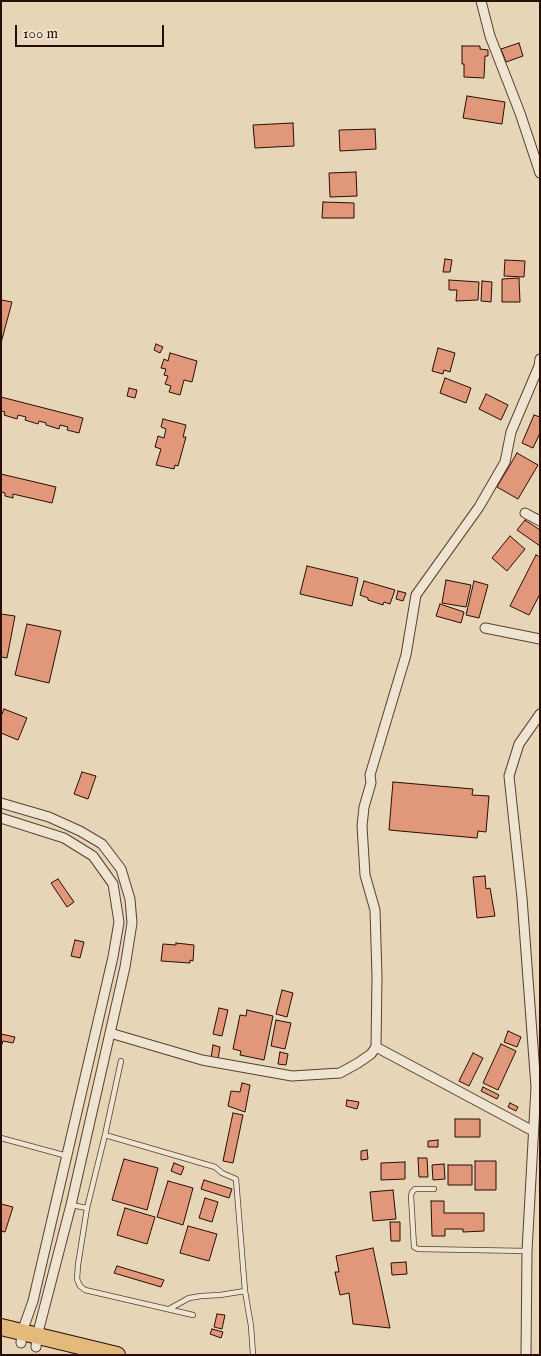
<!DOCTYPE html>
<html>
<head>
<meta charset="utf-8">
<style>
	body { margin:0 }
	#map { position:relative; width:541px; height:1356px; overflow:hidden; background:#e7d5b8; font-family:"IM FELL English",serif }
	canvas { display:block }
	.frame { position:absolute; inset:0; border:2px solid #2a0d04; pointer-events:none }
	.scale { position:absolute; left:15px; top:25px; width:149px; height:22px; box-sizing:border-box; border:2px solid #2a0d04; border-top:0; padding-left:6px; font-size:15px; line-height:18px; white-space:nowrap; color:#2a0d04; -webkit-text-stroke:4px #efe4d1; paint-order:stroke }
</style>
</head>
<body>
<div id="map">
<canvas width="541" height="1356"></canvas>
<div class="frame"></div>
<div class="scale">100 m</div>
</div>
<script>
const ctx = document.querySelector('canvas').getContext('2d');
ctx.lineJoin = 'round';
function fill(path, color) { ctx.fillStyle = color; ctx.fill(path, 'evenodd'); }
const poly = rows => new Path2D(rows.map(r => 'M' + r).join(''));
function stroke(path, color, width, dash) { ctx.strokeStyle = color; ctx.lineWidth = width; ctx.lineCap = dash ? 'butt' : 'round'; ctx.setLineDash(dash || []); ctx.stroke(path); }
const building = poly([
	[519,43,523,56,506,62,501,49,519,43],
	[462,46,480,46,480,49,488,50,488,56,485,56,484,78,464,77,464,64,462,64,462,46],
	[467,96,505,102,502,124,463,118,467,96],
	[293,123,294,146,255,148,253,125,293,123],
	[375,129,376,149,340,151,339,130,375,129],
	[356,172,357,196,330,197,329,173,356,172],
	[323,202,354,203,354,218,322,218,323,202],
	[445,259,452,260,450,272,443,272,445,259],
	[505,260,525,261,524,277,504,276,505,260],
	[519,278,520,302,502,302,502,279,519,278],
	[449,280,479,282,478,300,456,301,457,290,449,290,449,280],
	[482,281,492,282,491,302,481,301,482,281],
	[1,300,12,302,1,343,1,300],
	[156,344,163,347,160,353,154,350,156,344],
	[438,348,455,353,450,372,444,370,443,374,432,371,438,348],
	[170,353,197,361,192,382,184,380,180,395,169,392,171,386,165,384,168,376,164,375,166,369,161,368,164,359,168,361,170,353],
	[445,378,471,388,466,403,440,393,445,378],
	[129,388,137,390,135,398,127,396,129,388],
	[486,394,508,405,501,420,479,409,486,394],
	[1,397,83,418,79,433,67,430,68,427,60,425,59,429,46,425,46,423,39,421,38,424,25,420,26,417,18,415,17,419,4,415,5,412,1,411,1,397],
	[534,415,540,417,540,433,533,448,522,443,534,415],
	[163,419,186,425,183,437,186,437,178,466,175,465,174,469,156,465,161,449,155,447,158,436,164,438,166,429,161,427,163,419],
	[517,453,538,465,518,499,497,487,517,453],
	[1,474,56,487,52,503,13,494,13,498,5,496,5,493,1,492,1,474],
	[525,520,540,530,540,546,517,530,525,520],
	[510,536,525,549,507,571,492,558,510,536],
	[536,555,540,557,540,594,529,615,510,606,536,555],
	[307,566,358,578,352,606,300,594,307,566],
	[446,580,471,585,466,607,442,603,446,580],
	[364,581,395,590,390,604,384,602,383,605,368,600,368,598,360,595,364,581],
	[474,581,488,585,479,618,466,615,474,581],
	[398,591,406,593,403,601,396,599,398,591],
	[440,604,464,612,461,623,436,616,440,604],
	[1,614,15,616,7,658,1,657,1,614],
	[27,624,61,631,49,683,15,675,27,624],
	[4,709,27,718,18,740,1,733,1,716,4,709],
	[82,772,96,776,88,799,74,794,82,772],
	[393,782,473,789,472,795,489,796,486,832,478,831,477,838,389,830,393,782],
	[485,876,486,889,490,888,495,916,477,918,473,877,485,876],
	[58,879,74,902,67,907,51,883,58,879],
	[75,940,84,942,80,958,71,956,75,940],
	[176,943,194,945,193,961,190,960,190,963,161,961,163,944,176,945,176,943],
	[282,990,293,993,287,1017,276,1014,282,990],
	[219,1008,228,1010,222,1036,213,1034,219,1008],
	[247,1010,273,1016,264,1060,240,1055,241,1051,233,1049,240,1015,246,1016,247,1010],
	[276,1020,291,1023,285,1049,271,1046,276,1020],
	[508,1031,521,1037,517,1047,504,1042,508,1031],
	[1,1034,15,1037,13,1043,3,1041,1,1047,1,1034],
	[501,1044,516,1051,498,1090,483,1083,501,1044],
	[213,1045,220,1047,218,1059,211,1058,213,1045],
	[280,1052,288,1054,286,1065,278,1064,280,1052],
	[473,1053,483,1058,469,1086,459,1081,473,1053],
	[242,1083,250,1085,245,1112,228,1106,231,1091,240,1092,242,1083],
	[483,1087,499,1095,497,1099,481,1091,483,1087],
	[347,1100,359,1102,357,1109,346,1106,347,1100],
	[510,1103,518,1107,516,1111,508,1107,510,1103],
	[233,1113,243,1115,233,1163,223,1161,233,1113],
	[455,1119,480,1119,480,1137,455,1137,455,1119],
	[438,1140,438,1147,428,1147,428,1141,438,1140],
	[367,1150,368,1159,361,1160,361,1151,367,1150],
	[418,1158,427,1158,428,1177,419,1177,418,1158],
	[124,1159,158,1168,147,1210,112,1200,124,1159],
	[475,1161,496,1161,496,1190,475,1190,475,1161],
	[405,1162,405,1179,381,1180,381,1163,405,1162],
	[174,1163,184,1167,181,1175,171,1171,174,1163],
	[444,1164,445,1179,433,1180,432,1165,444,1164],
	[448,1165,472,1165,472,1185,448,1185,448,1165],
	[204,1180,232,1189,229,1198,201,1189,204,1180],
	[168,1181,193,1188,183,1225,157,1217,168,1181],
	[393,1190,396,1219,373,1221,370,1192,393,1190],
	[205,1198,218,1202,212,1222,199,1218,205,1198],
	[431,1201,444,1201,444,1213,484,1213,484,1231,463,1232,463,1229,445,1229,445,1236,432,1236,431,1201],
	[1,1204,13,1207,5,1232,1,1231,1,1204],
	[125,1208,155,1217,147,1244,117,1235,125,1208],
	[390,1222,400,1222,400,1241,391,1241,390,1222],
	[188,1226,217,1234,209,1261,180,1253,188,1226],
	[373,1248,390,1328,353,1324,349,1293,340,1295,335,1272,339,1272,336,1256,373,1248],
	[406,1262,407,1274,392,1275,391,1263,406,1262],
	[117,1266,164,1280,161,1287,114,1273,117,1266],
	[217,1314,225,1315,222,1329,214,1327,217,1314],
	[212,1329,223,1332,221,1338,210,1334,212,1329]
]);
fill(building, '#e1987a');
stroke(building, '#2a0d04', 1);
const lane = poly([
	[105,1135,121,1061],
	[1,1138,67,1156],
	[434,1189,415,1189,412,1192,411,1196,414,1247,418,1249,527,1251],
	[71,1205,87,1208,105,1135,215,1167,222,1173,236,1179,245,1291,251,1326,253,1355],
	[87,1208,78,1265,77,1279,80,1286,85,1290,193,1315],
	[169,1309,189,1298,201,1296,220,1295,245,1291]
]);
const street = poly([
	[481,1,490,36,520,113,540,173],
	[525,513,540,521],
	[485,628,540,639],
	[1,803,49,817,80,831,102,844,121,869,130,899,132,923,125,967,110,1033,71,1205,37,1336,36,1347],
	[1,818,64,838,93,856,113,884,119,922,113,957,33,1301,22,1332,21,1343],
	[110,1033,202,1060,292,1076,340,1073,358,1063,371,1054,376,1047,377,977,375,910,365,875,362,826,364,807,371,783,370,775,406,655,416,595,479,507,505,462,511,432,539,366,540,359],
	[376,1047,533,1131],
	[526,1355,527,1251,536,1087,522,898,509,776,519,744,540,714]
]);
const highway = poly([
	[1,1327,117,1355]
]);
stroke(lane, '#593f31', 6);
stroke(street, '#593f31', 11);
stroke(highway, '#2a0d04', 18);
stroke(lane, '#efe4d1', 4.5);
stroke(street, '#efe4d1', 9);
stroke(highway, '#e4ba7c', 16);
</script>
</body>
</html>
